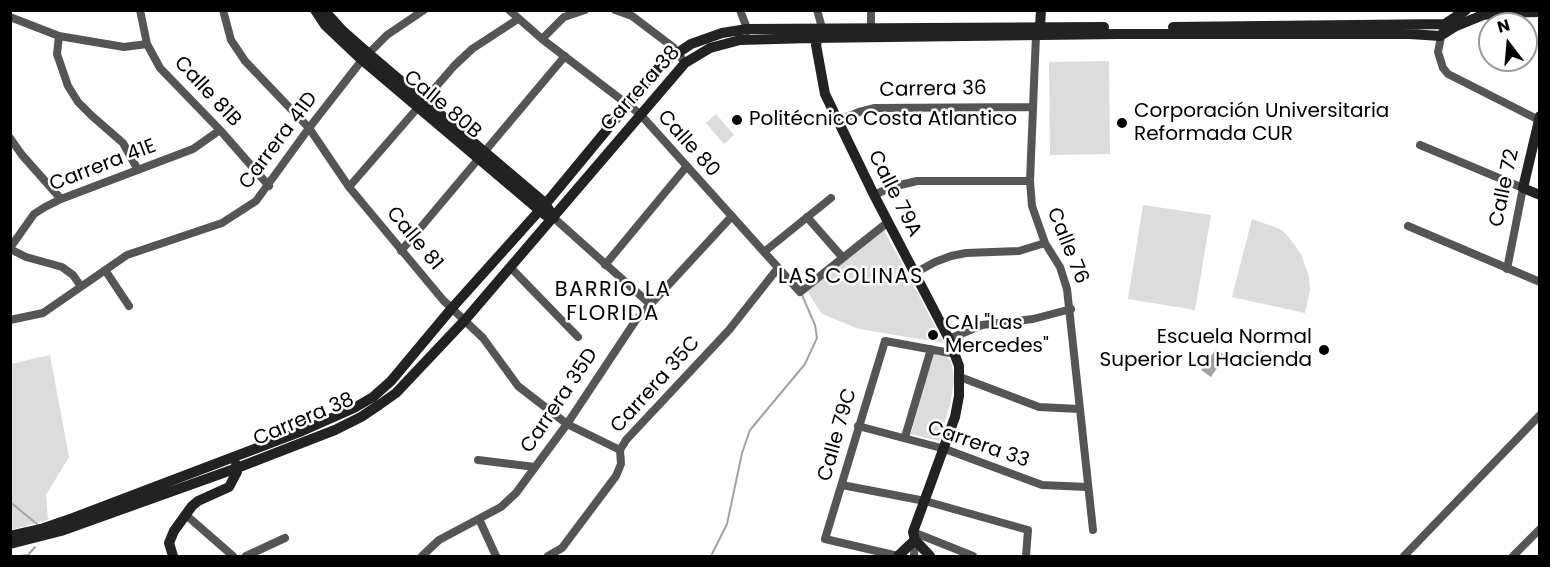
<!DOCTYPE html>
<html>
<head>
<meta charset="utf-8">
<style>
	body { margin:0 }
	#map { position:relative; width:1550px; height:567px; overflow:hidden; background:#fff; font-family:Poppins,sans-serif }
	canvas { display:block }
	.frame { position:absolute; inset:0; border:12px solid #000; pointer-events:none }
	.north { position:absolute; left:1478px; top:12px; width:60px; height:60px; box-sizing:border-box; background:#fff; border:2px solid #999; border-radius:50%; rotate:344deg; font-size:16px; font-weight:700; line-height:24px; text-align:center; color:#000 }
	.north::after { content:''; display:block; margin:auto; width:21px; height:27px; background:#000; clip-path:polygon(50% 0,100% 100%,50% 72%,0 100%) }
</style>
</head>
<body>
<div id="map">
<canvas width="1550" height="567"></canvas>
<div class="frame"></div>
<div class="north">N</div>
</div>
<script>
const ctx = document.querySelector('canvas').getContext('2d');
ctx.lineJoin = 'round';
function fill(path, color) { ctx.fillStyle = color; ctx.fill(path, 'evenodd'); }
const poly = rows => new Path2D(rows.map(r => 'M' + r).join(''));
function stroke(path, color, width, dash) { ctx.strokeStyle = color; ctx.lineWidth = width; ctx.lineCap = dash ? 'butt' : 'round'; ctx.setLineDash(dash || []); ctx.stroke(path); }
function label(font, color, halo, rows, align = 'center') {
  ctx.font = font + ' Poppins,sans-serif'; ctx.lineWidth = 5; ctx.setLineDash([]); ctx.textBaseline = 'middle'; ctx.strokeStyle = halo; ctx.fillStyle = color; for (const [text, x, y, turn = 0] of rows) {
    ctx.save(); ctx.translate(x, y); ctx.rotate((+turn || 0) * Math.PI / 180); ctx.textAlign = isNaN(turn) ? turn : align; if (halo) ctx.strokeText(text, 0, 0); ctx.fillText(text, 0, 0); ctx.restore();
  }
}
fill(poly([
	[1109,61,1110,154,1050,155,1049,62],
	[716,114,734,135,724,144,706,123],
	[1143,205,1211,215,1195,310,1128,299],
	[1252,219,1280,229,1288,236,1301,254,1309,277,1310,290,1305,313,1232,297],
	[884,230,944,343,859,329,822,314,807,291],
	[932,353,944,354,951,361,953,371,954,381,950,405,939,441,911,434],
	[50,355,69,457,46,495,48,520,11,530,11,364]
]), '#dcdcdc');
fill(poly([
	[1216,349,1225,356,1211,377,1201,370]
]), '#a3a3a3');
stroke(poly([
	[10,502,37,524],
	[20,556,28,555,35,547],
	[711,556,727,524,742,453,750,430,805,364,817,338,815,325,802,295]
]), '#a3a3a3', 2);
stroke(poly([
	[140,10,147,44,160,68,220,130,269,186],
	[223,10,231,40,245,61,309,128,349,187,443,300,483,338,518,386,567,424,620,450],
	[509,10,542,39,640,114,800,292,888,222],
	[615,10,632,16,673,47,685,63],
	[740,10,748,31],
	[817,10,821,24,821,30],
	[10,17,59,36,124,47,147,44],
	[871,29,871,10],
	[1038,31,1036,35,1030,181,1032,206,1045,243,1060,267,1067,289,1093,530],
	[1442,32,1438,52,1443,68,1448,74,1537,119],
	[59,36,57,54,68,86,78,102,92,116,123,143,138,170],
	[542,39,564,17,585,10],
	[837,121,859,112,875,108,1032,107],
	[10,138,22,155,61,199],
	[1420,145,1523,188,1507,269],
	[349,187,454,66,472,49,518,19],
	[874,195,892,187,917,181,1030,181],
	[807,217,843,258],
	[554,218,650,304],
	[1408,226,1540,282],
	[10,248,34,214,45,207,61,199,193,149,220,130],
	[10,249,26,257,62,267,73,275,80,285],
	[401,251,565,56],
	[764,252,831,198],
	[605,265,687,166],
	[511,268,578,337],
	[105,270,129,306],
	[915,273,935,262,951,256,966,253,1019,251,1045,243],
	[10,320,43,313,127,255,222,223,256,201,309,128,362,60,387,35,424,10],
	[949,339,982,325,1033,319,1071,309],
	[960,377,1039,407,1079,409],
	[858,426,945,449,1042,485,1087,487],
	[905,437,931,349],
	[478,460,535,467],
	[842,485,925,501,1028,530,1026,556],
	[186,515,233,556],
	[479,519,496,556],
	[913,532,973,556],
	[246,556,285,538],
	[422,556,439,540,501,507,516,493,567,424,636,320,732,216],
	[548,556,562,548,616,476,621,464,620,450,626,440,729,330,778,268],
	[898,556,825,539,885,341,956,354],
	[914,556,915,540],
	[1404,556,1540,415],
	[1513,556,1540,529]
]), '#555', 8);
stroke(poly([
	[315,10,325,25,362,60,545,215],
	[324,10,343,31,368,53,545,203,554,218],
	[1040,27,1041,10],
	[1173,27,1445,24,1466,10],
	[819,33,816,45,825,94,874,195,949,339,959,366,959,396,955,417,913,532,915,540,930,556],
	[1540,116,1523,188,1540,195],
	[10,536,41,529,73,518,302,431,354,408,373,397,391,381,452,308,548,201,653,74,664,62,691,44,722,33,747,29,1104,27],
	[10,544,61,531,237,468,335,430,361,417,379,405,396,393,465,320,685,63,710,48,740,40,812,38,1118,34,1410,34,1440,36,1456,26,1483,15,1497,13,1540,12],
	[173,556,169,543,174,531,192,506,198,501,229,487,237,472,236,464],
	[898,556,915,540]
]), '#222', 10);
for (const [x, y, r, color] of [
	[737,120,6,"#000"],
	[1122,123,6,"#000"],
	[933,335,6,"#000"],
	[1324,350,6,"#000"]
]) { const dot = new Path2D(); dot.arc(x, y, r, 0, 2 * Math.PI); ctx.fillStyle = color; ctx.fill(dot); stroke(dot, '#fff', 2); }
label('20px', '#000', '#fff', [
	["Carrera 38",641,89,-48],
	["Carrera 36",933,90,-1],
	["Calle 81B",207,92,47],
	["Calle 80B",442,105,40],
	["Carrera 41D",279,141,-53],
	["Calle 80",688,144,48],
	["Carrera 41E",103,166,-21],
	["Calle 72",1505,188,-78],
	["Calle 79A",894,194,63],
	["Calle 81",414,239,50],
	["Calle 76",1067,246,68],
	["Carrera 35C",656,385,-48],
	["Carrera 35D",560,401,-56],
	["Carrera 38",304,420,-23],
	["Calle 79C",838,435,-74],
	["Carrera 33",978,445,19]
]);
label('20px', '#000', '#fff', [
	["Corporación Universitaria",1134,112],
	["Reformada CUR",1134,135],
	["Politécnico Costa Atlantico",749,120],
	["CAI \"Las",945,324],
	["Mercedes\"",945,347],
	["Escuela Normal",1312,338,"right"],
	["Superior La Hacienda",1312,361,"right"]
], 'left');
ctx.letterSpacing = '1.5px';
label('21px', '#000', '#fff', [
	["LAS COLINAS",851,278],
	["BARRIO LA",613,291],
	["FLORIDA",613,315]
]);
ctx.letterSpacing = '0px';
</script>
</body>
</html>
